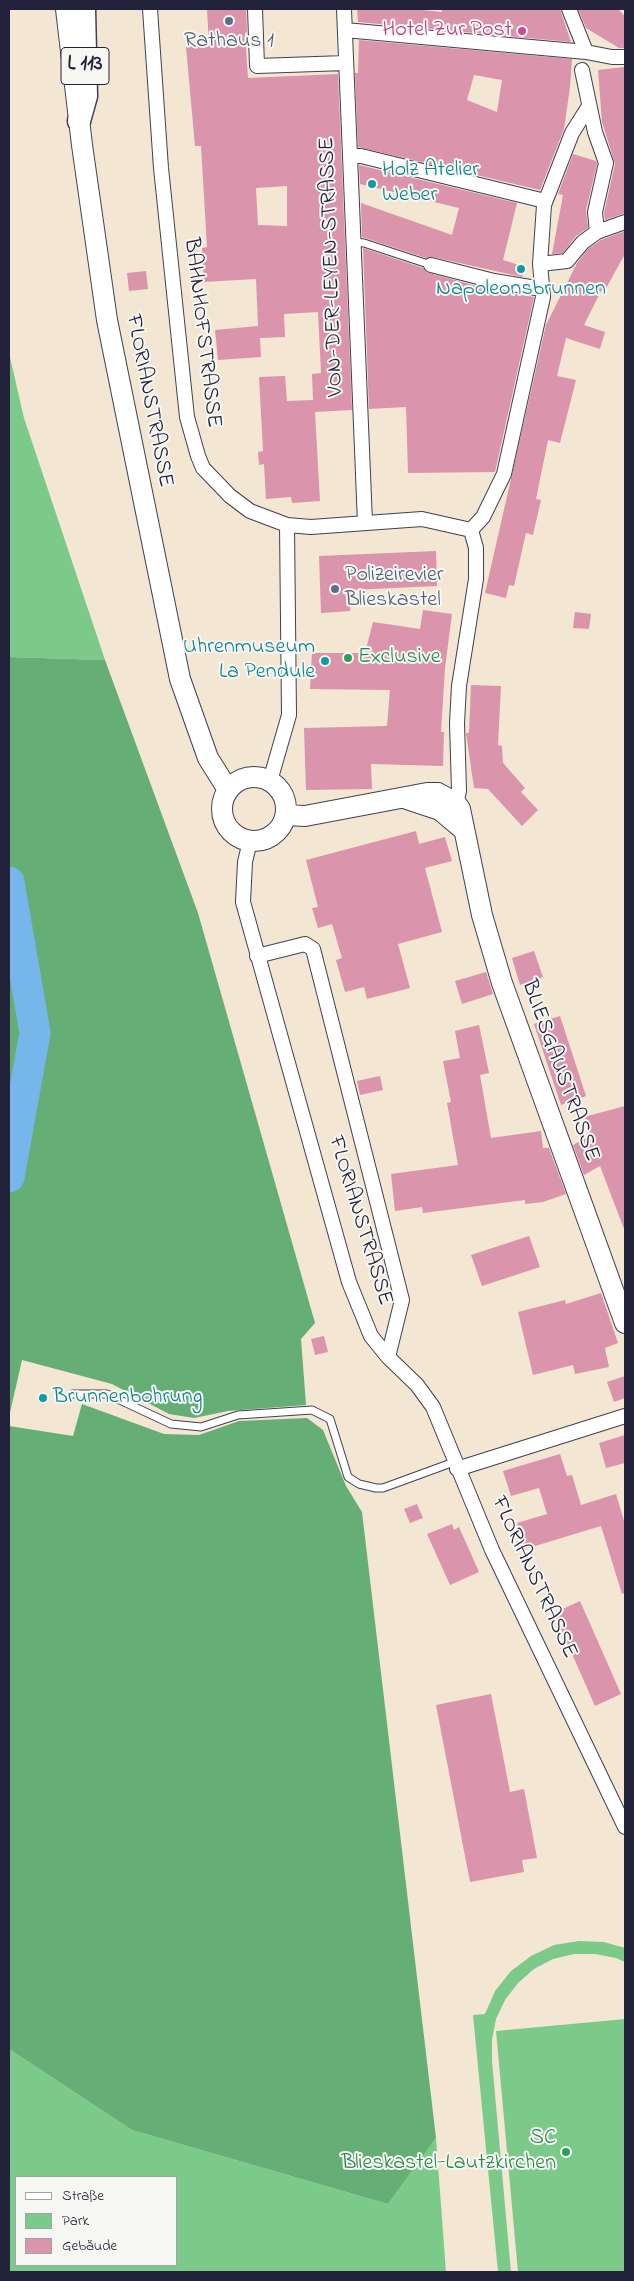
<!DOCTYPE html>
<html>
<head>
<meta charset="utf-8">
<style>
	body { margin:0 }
	#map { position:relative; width:634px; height:2281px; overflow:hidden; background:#f3e6d2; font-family:"Indie Flower",sans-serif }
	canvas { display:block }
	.frame { position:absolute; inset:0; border:10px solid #22223b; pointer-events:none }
	.legend { position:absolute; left:15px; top:2176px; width:162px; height:90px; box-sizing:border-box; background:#f6f6f2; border:1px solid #a1a1a9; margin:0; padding:6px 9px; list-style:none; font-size:15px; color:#22223b }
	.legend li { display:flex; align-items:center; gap:10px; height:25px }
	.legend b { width:25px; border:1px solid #a1a1a9 }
</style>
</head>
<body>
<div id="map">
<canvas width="634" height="2281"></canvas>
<div class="frame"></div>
<ul class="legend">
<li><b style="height:6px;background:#fff"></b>Straße</li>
<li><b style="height:14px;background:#7cca89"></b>Park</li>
<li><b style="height:14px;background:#da94ac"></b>Gebäude</li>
</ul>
</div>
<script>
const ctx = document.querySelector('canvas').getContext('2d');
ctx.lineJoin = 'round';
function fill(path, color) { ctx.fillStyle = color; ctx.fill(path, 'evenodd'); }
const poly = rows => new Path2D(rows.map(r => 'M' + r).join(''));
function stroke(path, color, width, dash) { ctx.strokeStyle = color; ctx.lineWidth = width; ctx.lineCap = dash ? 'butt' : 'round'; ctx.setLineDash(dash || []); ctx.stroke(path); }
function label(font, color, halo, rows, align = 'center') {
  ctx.font = font + ' "Indie Flower",sans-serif'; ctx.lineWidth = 4; ctx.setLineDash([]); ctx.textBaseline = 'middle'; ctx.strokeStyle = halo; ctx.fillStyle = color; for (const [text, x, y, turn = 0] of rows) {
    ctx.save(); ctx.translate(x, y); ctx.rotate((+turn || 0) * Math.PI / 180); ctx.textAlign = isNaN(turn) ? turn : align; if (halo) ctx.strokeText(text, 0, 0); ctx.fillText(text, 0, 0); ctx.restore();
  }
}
fill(poly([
	[9,353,24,418,105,660,9,657],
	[579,1941,604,1942,625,1948,625,1962,616,1958,595,1954,574,1954,553,1959,534,1969,518,1983,505,2000,496,2019,492,2040,492,2061,511,2272,498,2272,473,2015,485,2014,495,1991,511,1971,531,1956,554,1945],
	[625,2019,625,2272,518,2272,496,2031],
	[9,2049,132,2130,388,2204,436,2138,446,2272,9,2272],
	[16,2177,176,2177,176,2265,16,2265]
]), '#7cca89');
fill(poly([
	[9,657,105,660,198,913,315,1323,301,1339,306,1405,228,1411,194,1418,169,1414,112,1384,22,1360,9,1417],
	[82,1404,164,1434,199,1435,239,1421,307,1418,323,1430,346,1486,362,1512,436,2138,388,2204,132,2130,9,2049,9,1426,73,1436]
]), '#65ae75');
stroke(poly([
	[9,882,35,1033,9,1177]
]), '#76b6ea', 31);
fill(poly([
	[207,9,246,9,247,32,245,33,248,78,338,74,352,410,315,412,320,501,292,503,291,497,266,499,264,464,259,465,258,452,263,451,259,377,285,376,287,401,313,400,312,374,321,373,318,312,284,314,285,337,260,338,261,357,218,360,215,330,258,326,256,279,204,282,202,248,207,247,201,146,195,146,186,47,209,45],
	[287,186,287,226,258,225,256,188],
	[357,9,412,9,442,12,442,9,560,9,571,42,358,22],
	[578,9,618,9,625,16,625,48,619,48,586,28],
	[359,40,572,59,570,87,564,129,540,190,358,147,355,73,358,73],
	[474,75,502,80,497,112,467,100],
	[625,67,625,213,605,220,604,213,615,164,602,122,598,70],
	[573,154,596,161,597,164,586,210,588,228,576,236,563,253,552,254,563,195,558,194],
	[359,165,517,203,503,260,525,267,522,277,433,257,426,258,362,237,361,203,452,235,459,208,360,184],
	[625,231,625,254,604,292,601,291,584,325,605,332,600,349,566,338,557,376,576,380,560,443,548,440,536,499,541,500,533,535,526,533,514,586,509,585,506,598,485,593,546,325,577,263,589,248,601,240],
	[363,248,423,268,429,273,492,290,534,297,495,472,408,473,406,407,369,409],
	[146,271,148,289,129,291,127,273],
	[436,551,437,586,351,590,350,611,321,613,319,556],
	[423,610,452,614,445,668,441,732,444,732,443,766,371,764,372,789,306,790,304,728,387,726,390,690,310,689,312,653,365,653,373,622,420,629],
	[575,612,591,614,589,629,573,628],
	[471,685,501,686,498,745,502,746,503,763,525,788,521,792,538,810,522,826,488,789,474,788,466,733,469,733],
	[416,831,419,844,445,837,452,861,425,868,442,932,398,944,410,988,367,999,364,987,345,992,336,960,342,958,332,924,318,928,312,908,318,907,306,860],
	[534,951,543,977,520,985,512,958],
	[486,972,493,994,462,1004,455,981],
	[560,1016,586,1096,561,1105,534,1024],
	[479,1025,489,1073,480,1075,491,1138,541,1131,543,1148,549,1148,566,1194,543,1202,525,1204,525,1200,423,1213,422,1207,395,1211,391,1174,458,1165,447,1103,451,1102,443,1061,460,1058,455,1031],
	[380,1076,383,1090,360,1095,357,1081],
	[625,1106,625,1229,624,1229,600,1166,584,1175,573,1145,591,1135,584,1117],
	[529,1236,540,1267,482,1286,471,1255],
	[601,1293,618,1343,605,1348,609,1367,575,1374,573,1365,533,1375,518,1312,565,1300,566,1304],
	[324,1336,328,1352,315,1355,311,1339],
	[625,1376,625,1398,614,1402,607,1382],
	[625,1435,625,1463,606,1468,599,1443],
	[560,1454,567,1476,572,1475,581,1505,616,1494,625,1524,625,1593,622,1594,601,1526,525,1549,517,1523,547,1514,539,1488,511,1496,503,1471],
	[417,1504,423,1518,410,1523,404,1509],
	[452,1524,454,1530,459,1527,479,1572,450,1585,427,1534],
	[580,1601,621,1694,595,1706,554,1613],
	[491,1694,510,1792,524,1789,537,1858,522,1860,524,1872,470,1882,436,1705]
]), '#da94ac');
const lane = poly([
	[354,242,364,243,431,265],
	[73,1394,107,1394,171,1424,201,1427,238,1415,312,1410,330,1419,348,1477,359,1484,376,1488,383,1488,454,1462]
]);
const street = poly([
	[150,9,161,168,187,417,198,456,203,468,230,496,250,511,287,525,311,527,422,519,471,530],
	[255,9,257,66,346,63],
	[344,9,365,523],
	[569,9,586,52],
	[345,30,586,52,612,57,625,57],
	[582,70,595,132,606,163,595,212,597,232],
	[350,156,361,156,545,201],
	[540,264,567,261,583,242,597,232,625,222],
	[431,265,494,281,542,289],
	[471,530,483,517,504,474,543,297,540,264,544,205,572,133,589,106],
	[270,781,289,715,287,525],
	[456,803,459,791,457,723,459,686,476,579,476,548,471,530],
	[250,841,245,862,243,902,349,1282,371,1336,388,1357,417,1385,433,1407,492,1550,625,1827],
	[257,956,305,944,313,949,402,1300,388,1357],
	[457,1469,625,1416]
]);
const secondary = poly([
	[66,9,82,145,107,320,180,679,208,758,228,790],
	'222 809a32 32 0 1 1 64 0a32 32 0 1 1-64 0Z',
	[407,799,440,810,464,830],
	[286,815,305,816,427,793,438,793,456,803,460,809,482,915,502,983,625,1323]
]);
const primary = poly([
	[79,121,86,96,84,9]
]);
stroke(lane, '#413f52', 9);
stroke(street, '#413f52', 16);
stroke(secondary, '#413f52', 22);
stroke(primary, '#413f52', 25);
stroke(lane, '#fff', 7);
stroke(street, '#fff', 14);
stroke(secondary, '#fff', 20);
stroke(primary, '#fff', 22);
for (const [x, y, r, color] of [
	[229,21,5,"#5c6f8a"],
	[522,31,5,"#d1479c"],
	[372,184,5,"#0f9aa8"],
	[521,269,5,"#0f9aa8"],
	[335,589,5,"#5c6f8a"],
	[348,658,5,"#2e9e5b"],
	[325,661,5,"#0f9aa8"],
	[43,1398,5,"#0f9aa8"],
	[566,2152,5,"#2e9e5b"]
]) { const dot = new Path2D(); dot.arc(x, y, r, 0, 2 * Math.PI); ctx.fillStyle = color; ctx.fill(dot); stroke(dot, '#f6f6f2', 2); }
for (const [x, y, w] of [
	[85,66,48]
]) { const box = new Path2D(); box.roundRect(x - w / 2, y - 18.5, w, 37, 4); ctx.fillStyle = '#f6f6f2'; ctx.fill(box); stroke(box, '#22223b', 1); }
label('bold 21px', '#22223b', null, [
	["L 113",85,66]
]);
label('22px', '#b23c85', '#f6f6f2', [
	["Hotel Zur Post",512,31]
], 'right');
label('22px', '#4e5e75', '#f6f6f2', [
	["Rathaus 1",229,42],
	["Polizeirevier",345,576,"left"],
	["Blieskastel",345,601,"left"]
]);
label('22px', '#0d838f', '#f6f6f2', [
	["Holz Atelier",382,171],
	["Weber",382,196],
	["Napoleonsbrunnen",521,290,"center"],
	["Uhrenmuseum",315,648,"right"],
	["La Pendule",315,673,"right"],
	["Brunnenbohrung",53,1398]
], 'left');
label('22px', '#22223b', '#f6f6f2', [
	["VON-DER-LEYEN-STRASSE",333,267,-92],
	["BAHNHOFSTRASSE",201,333,83],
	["FLORIANSTRASSE",148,401,79],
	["BLIESGAUSTRASSE",559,1071,70],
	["FLORIANSTRASSE",359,1221,73],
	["FLORIANSTRASSE",533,1578,65]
]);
label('22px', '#27864d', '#f6f6f2', [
	["Exclusive",358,658],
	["SC",556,2139,"right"],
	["Blieskastel-Lautzkirchen",556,2164,"right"]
], 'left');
</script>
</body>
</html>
